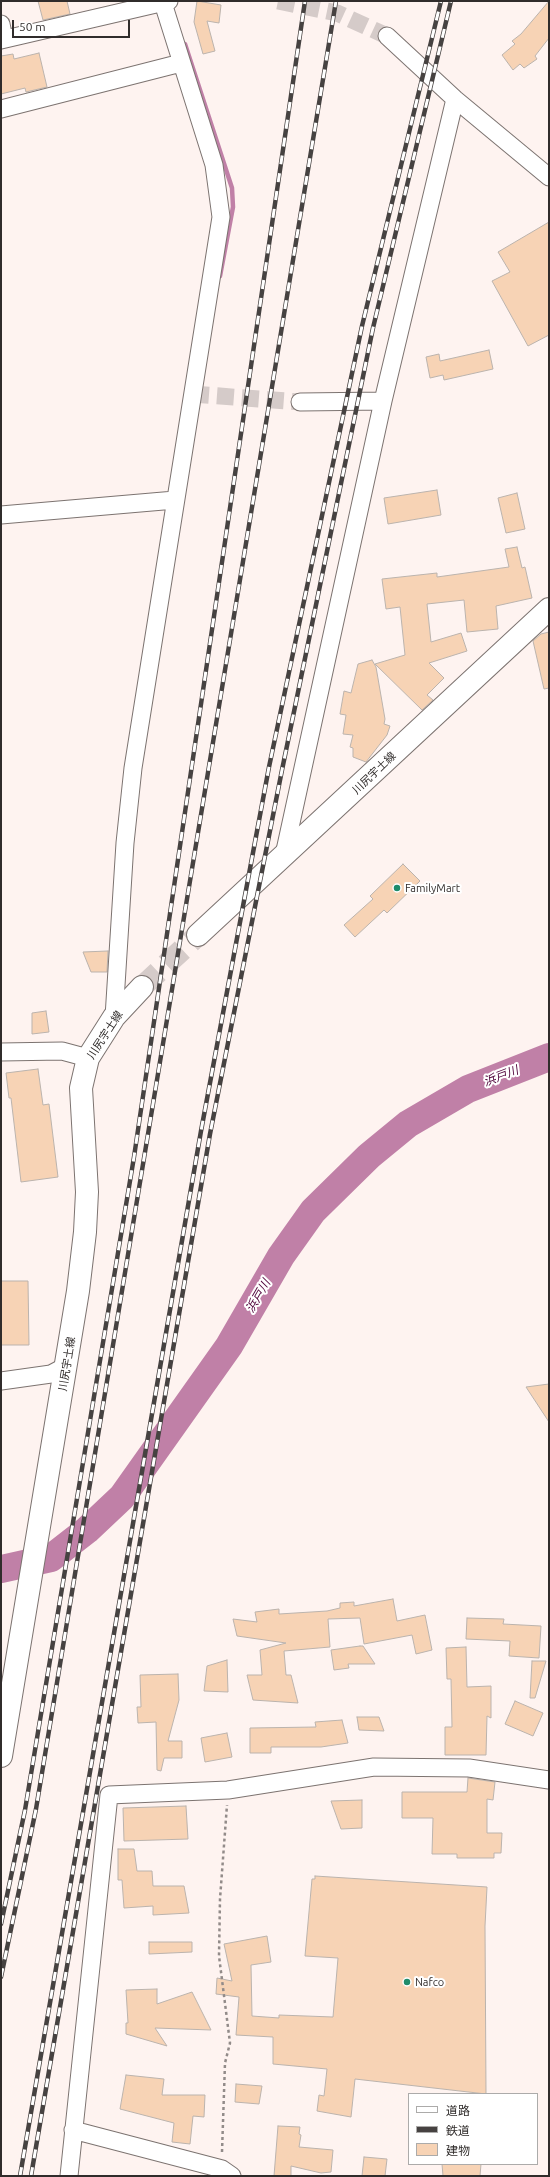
<!DOCTYPE html>
<html>
<head>
<meta charset="utf-8">
<style>
	body { margin:0 }
	#map { position:relative; width:550px; height:2177px; overflow:hidden; background:#fef3f0; font-family:Ubuntu,"Noto Sans JP",sans-serif }
	canvas { display:block }
	.frame { position:absolute; inset:0; border:2px solid #302c2b; pointer-events:none }
	.legend { position:absolute; left:408px; top:2093px; width:130px; height:72px; box-sizing:border-box; background:#fff; border:1px solid #acabaa; margin:0; padding:5px 7px; list-style:none; font-size:12px; color:#302c2b }
	.legend li { display:flex; align-items:center; gap:8px; height:20px }
	.legend b { width:20px; border:1px solid #acabaa }
	.scale { position:absolute; left:12px; top:20px; width:118px; height:18px; box-sizing:border-box; border:2px solid #302c2b; border-top:0; padding-left:5px; font-size:12px; line-height:14px; white-space:nowrap; color:#302c2b; -webkit-text-stroke:3px #fff; paint-order:stroke }
</style>
</head>
<body>
<div id="map">
<canvas width="550" height="2177"></canvas>
<div class="frame"></div>
<ul class="legend">
<li><b style="height:5px;background:#fff"></b>道路</li>
<li><b style="height:5px;background:#464241"></b>鉄道</li>
<li><b style="height:11px;background:#f7d3b5"></b>建物</li>
</ul>
<div class="scale">50 m</div>
</div>
<script>
const ctx = document.querySelector('canvas').getContext('2d');
ctx.lineJoin = 'round';
const poly = rows => new Path2D(rows.map(r => 'M' + r).join(''));
function stroke(path, color, width, dash) { ctx.strokeStyle = color; ctx.lineWidth = width; ctx.lineCap = dash ? 'butt' : 'round'; ctx.setLineDash(dash || []); ctx.stroke(path); }
function fill(path, color) { ctx.fillStyle = color; ctx.fill(path, 'evenodd'); }
function label(font, color, halo, rows, align = 'center') {
  ctx.font = font + ' Ubuntu,"Noto Sans JP",sans-serif'; ctx.lineWidth = 4; ctx.setLineDash([]); ctx.textBaseline = 'middle'; ctx.strokeStyle = halo; ctx.fillStyle = color; for (const [text, x, y, turn = 0] of rows) {
    ctx.save(); ctx.translate(x, y); ctx.rotate((+turn || 0) * Math.PI / 180); ctx.textAlign = isNaN(turn) ? turn : align; if (halo) ctx.strokeText(text, 0, 0); ctx.fillText(text, 0, 0); ctx.restore();
  }
}
stroke(poly([
	[185,44,232,188,233,207,220,276]
]), '#c080a7', 4.5);
stroke(poly([
	[1,1569,51,1558,87,1530,122,1497,229,1346,281,1256,313,1211,369,1156,408,1124,468,1089,549,1057]
]), '#c080a7', 28);
const building = poly([
	[38,1,67,1,70,14,43,20,38,1],
	[197,1,221,5,219,23,207,21,215,51,203,54,194,22,197,1],
	[549,1,549,38,535,56,537,59,524,68,520,64,513,70,502,55,515,44,512,41,521,34,549,1],
	[39,53,47,87,26,92,25,88,1,94,1,56,13,54,14,59,39,53],
	[549,222,549,335,528,346,492,281,510,272,498,252,549,222],
	[489,350,493,369,444,380,443,375,430,378,426,357,439,354,440,361,489,350],
	[437,490,441,515,388,524,384,498,437,490],
	[517,493,525,529,506,533,498,498,517,493],
	[517,547,522,568,525,567,532,598,496,606,498,629,467,632,464,600,427,604,431,642,461,633,467,651,429,663,444,678,427,695,433,700,422,710,375,664,405,655,400,607,386,609,382,579,437,573,437,577,509,567,505,549,517,547],
	[549,632,549,688,544,689,533,641,541,634,549,632],
	[372,660,376,667,385,719,384,724,390,726,387,735,366,762,353,757,353,748,350,747,353,735,343,734,346,715,340,714,344,691,351,693,358,664,372,660],
	[403,864,420,881,387,913,384,910,355,937,344,925,373,899,370,896,403,864],
	[108,951,107,972,91,972,83,952,108,951],
	[46,1011,49,1032,32,1034,32,1013,46,1011],
	[38,1069,43,1105,49,1104,58,1177,21,1182,11,1098,9,1098,6,1073,38,1069],
	[1,1281,28,1281,29,1345,1,1345,1,1281],
	[549,1384,549,1422,526,1387,549,1384],
	[393,1599,397,1621,425,1615,432,1650,416,1654,412,1635,364,1644,360,1618,328,1619,330,1647,284,1651,286,1675,291,1675,298,1703,253,1700,247,1675,262,1675,260,1650,286,1643,237,1636,233,1619,257,1622,255,1612,279,1609,279,1614,327,1611,340,1608,340,1603,354,1602,354,1606,393,1599],
	[467,1618,504,1619,503,1624,541,1626,539,1658,509,1656,510,1641,466,1639,467,1618],
	[360,1646,363,1646,375,1664,348,1664,349,1668,334,1670,331,1650,360,1646],
	[466,1647,467,1687,491,1686,491,1718,487,1716,486,1755,445,1755,445,1727,452,1727,451,1679,447,1679,446,1648,466,1647],
	[227,1660,228,1692,204,1691,207,1666,227,1660],
	[532,1661,546,1661,535,1698,530,1698,532,1661],
	[178,1674,179,1700,168,1741,182,1741,182,1758,164,1758,161,1771,157,1770,156,1722,138,1723,137,1707,141,1707,140,1675,178,1674],
	[515,1701,543,1713,533,1736,505,1724,515,1701],
	[357,1717,379,1717,384,1731,359,1730,357,1717],
	[342,1720,348,1743,321,1747,271,1747,271,1753,250,1753,250,1728,316,1727,315,1722,342,1720],
	[227,1733,232,1757,205,1762,201,1738,227,1733],
	[468,1778,495,1782,493,1800,487,1799,487,1833,502,1833,501,1853,494,1853,494,1858,457,1858,457,1854,432,1854,433,1818,402,1818,402,1792,467,1792,468,1778],
	[362,1800,362,1828,341,1829,331,1801,362,1800],
	[186,1806,188,1839,124,1841,123,1808,186,1806],
	[118,1849,134,1849,137,1871,152,1871,153,1886,184,1886,189,1913,153,1915,153,1906,124,1908,122,1880,118,1880,118,1849],
	[315,1876,487,1887,485,1926,486,2094,355,2079,351,2117,317,2111,319,2095,324,2096,327,2069,273,2064,273,2037,236,2035,239,1997,216,1994,217,1978,232,1981,224,1944,267,1936,271,1962,251,1965,252,2016,279,2018,279,2015,333,2017,338,1958,305,1956,312,1879,315,1879,315,1876],
	[149,1942,192,1942,192,1952,149,1954,149,1942],
	[157,1989,157,2004,192,1992,211,2030,155,2028,167,2046,126,2034,126,2023,128,2023,126,1990,157,1989],
	[126,2075,164,2079,162,2095,205,2095,204,2117,193,2116,190,2144,172,2142,174,2123,120,2109,126,2075],
	[236,2084,262,2086,259,2104,235,2102,236,2084],
	[278,2126,300,2127,299,2134,301,2135,299,2147,333,2150,331,2172,321,2173,291,2166,291,2176,274,2176,278,2126],
	[364,2157,387,2159,385,2176,362,2176,364,2157],
	[442,2164,481,2164,480,2176,443,2176,442,2164]
]);
fill(building, '#f7d3b5');
stroke(building, '#bbb3ad', 1);
stroke(poly([
	[278,1,337,13,387,36],
	[192,394,300,402]
]), '#d5cbc9', 17, [17, 8]);
stroke(poly([
	[142,987,198,935]
]), '#d5cbc9', 22, [22, 11]);
const minor = poly([
	[1,24,4,39],
	[387,36,455,99,549,177],
	[1,40,169,1],
	[1,109,181,63],
	[300,402,383,401],
	[1,515,175,500],
	[284,855,383,401,455,99],
	[114,1017,125,843,133,768,221,217,214,165,163,3],
	[1,1052,62,1051,88,1058],
	[1,1381,51,1374,66,1366],
	[73,2130,222,2169,232,2176],
	[69,2176,109,1795,228,1790,374,1767,469,1768,549,1780]
]);
const major = poly([
	[198,935,549,609],
	[1,1756,78,1291,85,1232,87,1192,81,1088,88,1058,114,1017,142,987]
]);
stroke(minor, '#7c7370', 19);
stroke(major, '#7c7370', 24);
stroke(poly([
	[222,2152,225,2063,230,2043,219,1956,220,1899,227,1805]
]), '#928b89', 2.5, [3, 3]);
stroke(minor, '#fff', 17);
stroke(major, '#fff', 22);
const rail = poly([
	[1,1924,25,1810,134,1157,305,1],
	[1,1977,36,1809,336,1],
	[20,2176,201,1131,269,767,362,326,441,1],
	[31,2176,210,1134,282,770,373,328,451,1]
]);
stroke(rail, '#464241', 4.5);
stroke(rail, '#fff', 3, [9]);
for (const [x, y, r, color] of [
	[397,888,4,"#1f8c6b"],
	[407,1982,4,"#1f8c6b"]
]) { const dot = new Path2D(); dot.arc(x, y, r, 0, 2 * Math.PI); ctx.fillStyle = color; ctx.fill(dot); stroke(dot, '#fff', 1.5); }
label('11px', '#302c2b', '#fff', [
	["川尻宇土線",374,773,-44],
	["川尻宇土線",105,1035,-57],
	["川尻宇土線",67,1364,-81]
]);
label('11px', '#302c2b', '#fff', [
	["FamilyMart",405,888],
	["Nafco",415,1982]
], 'left');
label('italic 12px', '#4e0039', '#fff', [
	["浜戸川",501,1076,-21],
	["浜戸川",258,1296,-60]
]);
</script>
</body>
</html>
